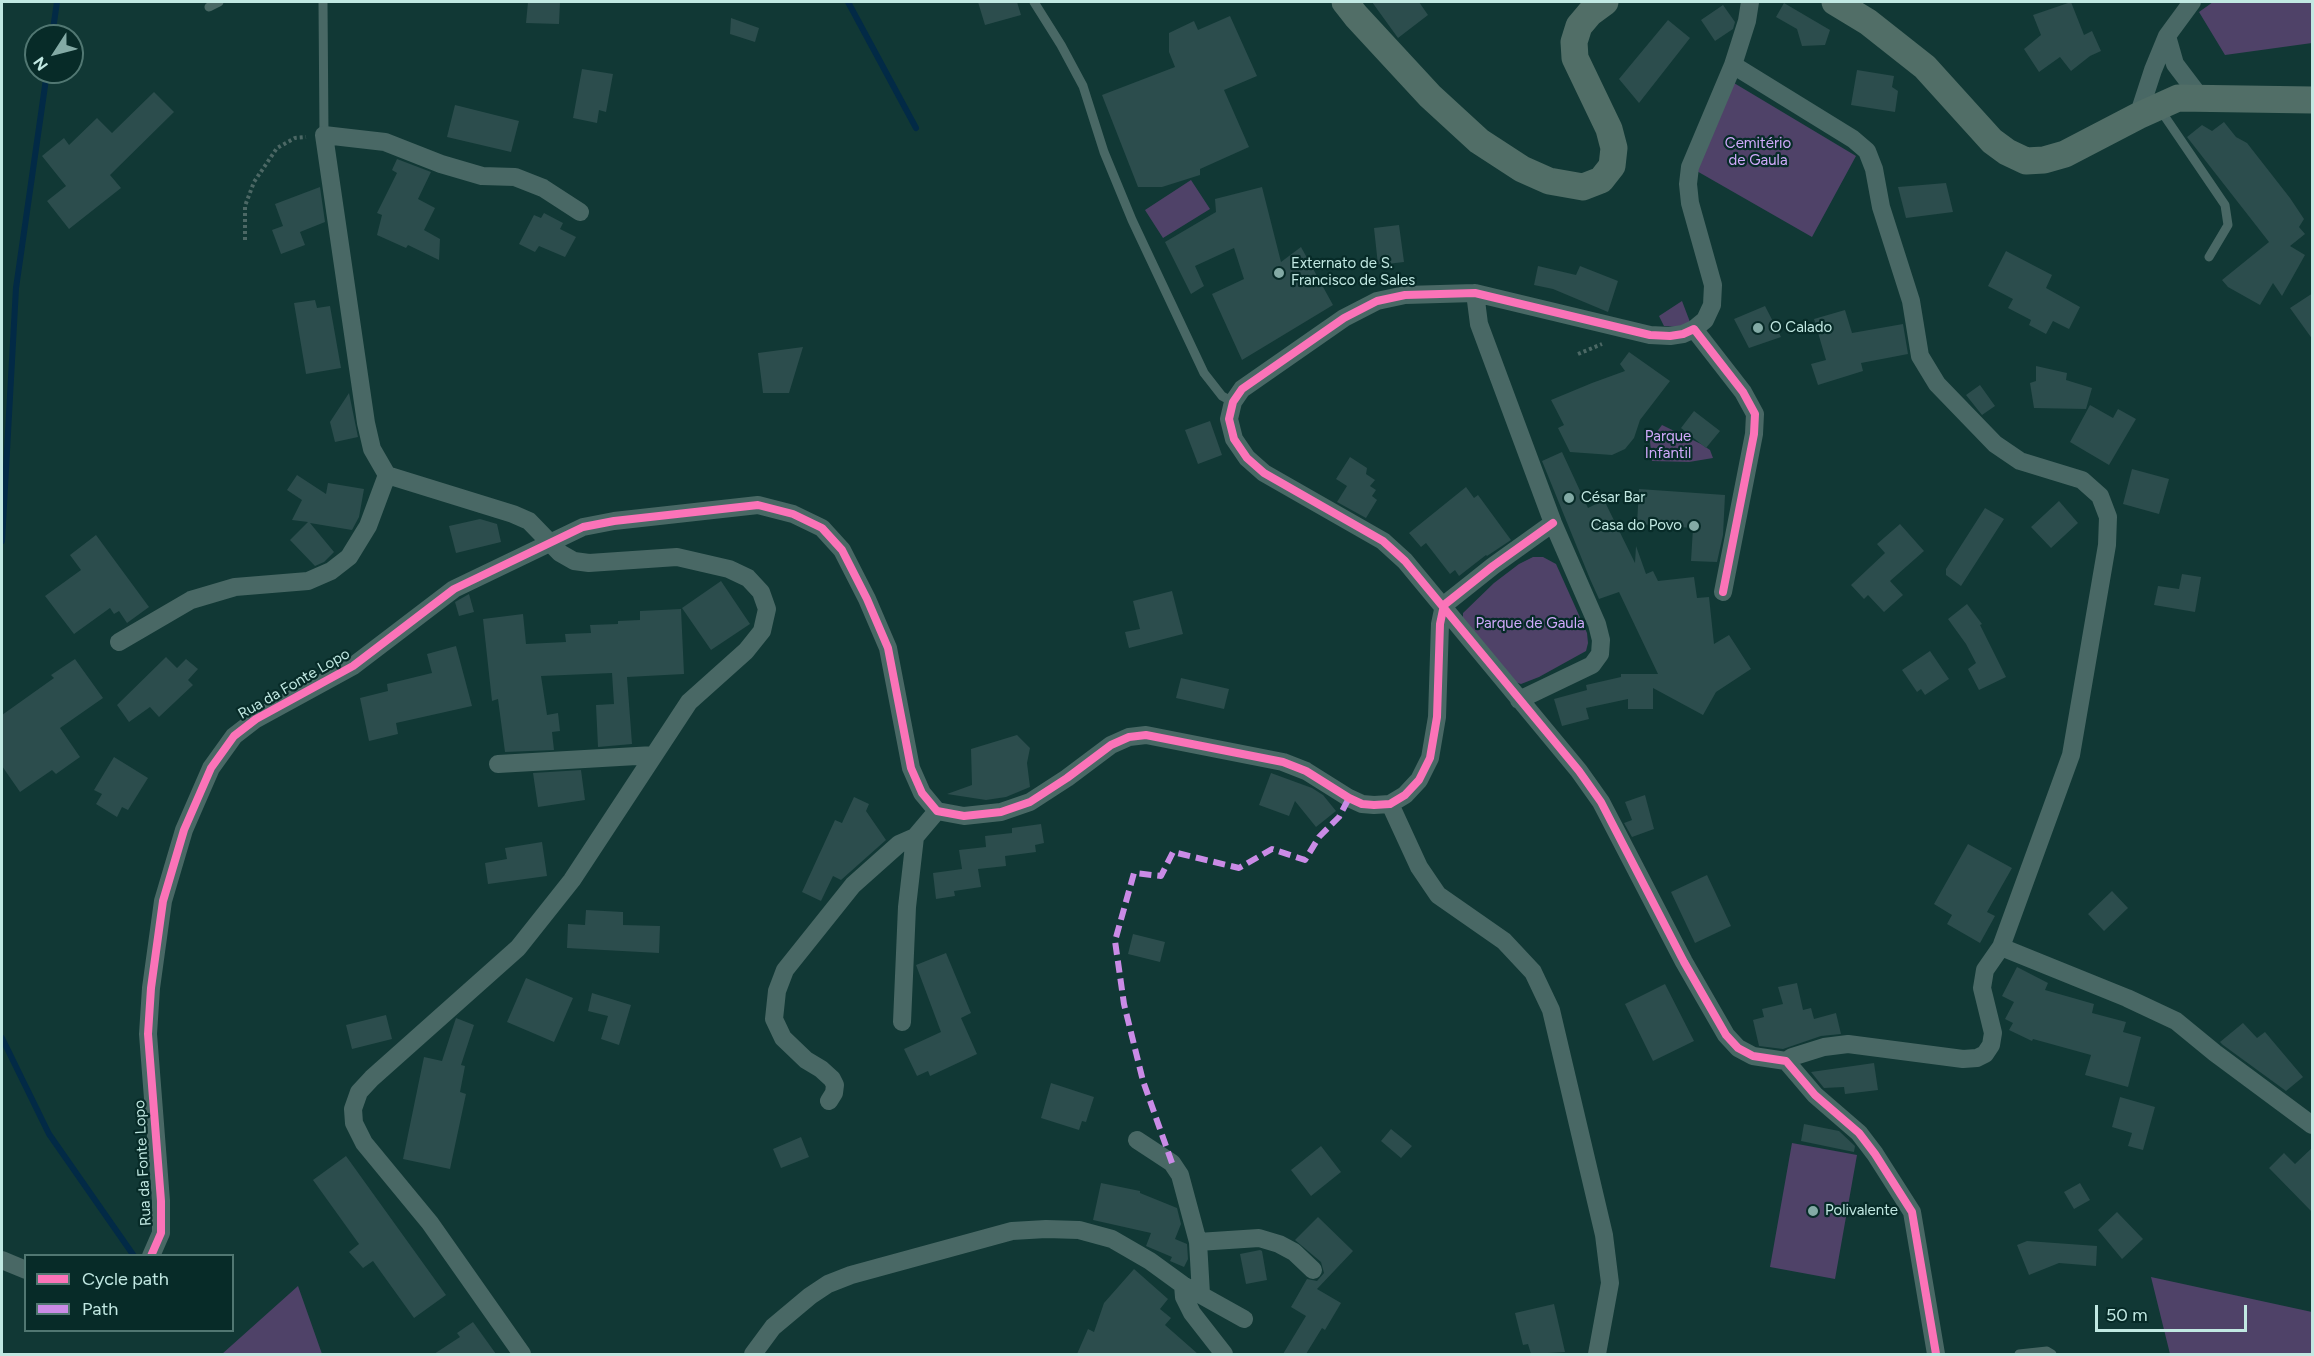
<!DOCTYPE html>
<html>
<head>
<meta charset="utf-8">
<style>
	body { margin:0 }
	#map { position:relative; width:2314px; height:1356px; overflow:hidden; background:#113835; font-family:Figtree,sans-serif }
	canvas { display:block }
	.frame { position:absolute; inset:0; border:3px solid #c1e8e2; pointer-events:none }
	.legend { position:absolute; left:24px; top:1254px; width:210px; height:78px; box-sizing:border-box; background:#072b28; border:2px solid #517772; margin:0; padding:8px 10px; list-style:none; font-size:18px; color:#c1e8e2 }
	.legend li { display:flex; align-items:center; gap:12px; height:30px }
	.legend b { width:30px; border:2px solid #517772 }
	.north { position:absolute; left:24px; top:24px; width:60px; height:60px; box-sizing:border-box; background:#072b28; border:2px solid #517772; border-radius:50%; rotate:234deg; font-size:16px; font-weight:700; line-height:24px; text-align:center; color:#c1e8e2 }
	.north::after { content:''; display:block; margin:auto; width:21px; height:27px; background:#83aaa5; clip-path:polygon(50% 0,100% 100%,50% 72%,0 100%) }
	.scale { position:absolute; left:2095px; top:1305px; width:152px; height:27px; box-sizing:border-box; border:3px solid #c1e8e2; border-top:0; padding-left:8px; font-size:18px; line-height:21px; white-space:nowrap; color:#c1e8e2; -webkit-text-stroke:4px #072b28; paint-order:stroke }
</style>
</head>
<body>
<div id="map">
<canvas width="2314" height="1356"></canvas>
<div class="frame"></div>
<ul class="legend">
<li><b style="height:8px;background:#fb73b8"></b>Cycle path</li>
<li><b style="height:8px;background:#ca8be6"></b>Path</li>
</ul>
<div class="north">N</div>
<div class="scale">50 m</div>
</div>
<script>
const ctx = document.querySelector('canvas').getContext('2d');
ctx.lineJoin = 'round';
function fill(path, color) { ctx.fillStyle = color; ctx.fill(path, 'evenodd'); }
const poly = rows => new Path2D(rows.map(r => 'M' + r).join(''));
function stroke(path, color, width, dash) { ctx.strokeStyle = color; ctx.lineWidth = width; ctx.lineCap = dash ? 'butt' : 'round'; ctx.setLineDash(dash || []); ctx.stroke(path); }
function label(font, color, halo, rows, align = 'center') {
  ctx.font = font + ' Figtree,sans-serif'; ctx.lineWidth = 4.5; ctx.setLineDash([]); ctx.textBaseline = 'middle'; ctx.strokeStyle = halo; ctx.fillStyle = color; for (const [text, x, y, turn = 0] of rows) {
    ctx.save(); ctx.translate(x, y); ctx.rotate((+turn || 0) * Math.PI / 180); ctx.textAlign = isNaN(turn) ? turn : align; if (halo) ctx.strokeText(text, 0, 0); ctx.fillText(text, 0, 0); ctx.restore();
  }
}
fill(poly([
	[2213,2,2312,2,2312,43,2225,55,2199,12],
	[1734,83,1856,156,1812,237,1695,170],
	[1191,180,1210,209,1163,238,1145,210],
	[1682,301,1690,322,1678,327,1664,326,1659,316],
	[1662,425,1701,444,1710,450,1713,458,1689,462,1652,461,1650,441],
	[1533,557,1543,557,1556,564,1587,633,1588,643,1586,651,1539,677,1521,684,1512,681,1463,619,1463,613,1494,583,1519,564],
	[1792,1143,1857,1155,1835,1279,1770,1267],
	[2151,1277,2312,1312,2312,1354,2170,1354],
	[298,1286,322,1354,222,1354]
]), '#4f4268');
stroke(poly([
	[848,2,916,128],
	[52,36,57,2],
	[2,541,16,288,47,72],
	[2,1038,49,1134,134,1256]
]), '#022a46', 6);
fill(poly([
	[528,2,560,2,559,24,526,23],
	[978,2,1017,2,1021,15,985,25],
	[1372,2,1419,2,1428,15,1398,38],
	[2071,2,2084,35,2092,31,2101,51,2090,56,2071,71,2060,57,2039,72,2024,49,2041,35,2033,15],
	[1784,3,1830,30,1825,45,1802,46,1797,29,1776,17],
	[1723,5,1735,22,1733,29,1715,41,1701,20],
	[1230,16,1257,76,1224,90,1249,147,1200,169,1200,175,1162,187,1138,187,1102,95,1175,67,1169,52,1169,33,1194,21,1198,30],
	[731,18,759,28,755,42,730,34],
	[1668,20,1690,38,1639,103,1619,79],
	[582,69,613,74,606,112,599,110,597,123,573,118],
	[1857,70,1894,76,1892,87,1898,91,1895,112,1851,105],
	[154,92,174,112,110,175,121,188,69,229,47,201,66,186,42,156,64,138,69,145,97,118,112,133],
	[455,105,519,121,511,152,447,137],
	[2224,122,2236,137,2247,143,2290,198,2304,219,2299,227,2305,234,2290,246,2305,255,2282,296,2273,283,2260,305,2228,287,2222,280,2269,242,2187,137,2202,125,2212,131],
	[397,159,431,172,418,199,435,208,424,230,440,239,439,260,408,245,406,248,377,235,382,215,377,213,397,173,392,170],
	[1946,183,1953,212,1906,218,1898,187],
	[320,187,325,222,300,232,305,245,281,254,272,230,283,226,275,204],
	[1262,187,1281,262,1301,247,1333,305,1242,360,1212,294,1244,279,1234,248,1195,266,1204,286,1191,294,1165,242,1216,212,1215,199],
	[544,213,563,223,560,229,576,237,565,257,539,246,535,252,519,244,534,215,541,218],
	[1399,225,1404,262,1378,265,1374,228],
	[2006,251,2052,275,2046,288,2080,307,2069,329,2053,321,2046,334,2029,325,2031,320,2008,308,2013,299,1988,286],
	[1538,266,1576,275,1580,266,1618,281,1608,312,1553,289,1534,285],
	[2313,293,2313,340,2290,308],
	[315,300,317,308,330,306,341,368,306,374,294,303],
	[1765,306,1781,337,1749,348,1734,319],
	[1845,310,1852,333,1903,324,1908,354,1861,363,1863,371,1818,385,1811,364,1826,360,1814,319],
	[803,347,789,393,763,393,758,353],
	[1629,352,1670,381,1640,420,1634,438,1625,449,1612,455,1570,452,1558,428,1564,425,1551,400,1592,383,1625,371,1620,364],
	[2036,366,2067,373,2066,380,2092,388,2086,409,2034,408,2030,383,2036,381],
	[1980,385,1995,406,1982,415,1966,395],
	[349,393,358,437,335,442,330,422],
	[2090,405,2113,418,2118,409,2136,419,2109,465,2070,442],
	[1694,411,1720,431,1706,448,1681,428],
	[1210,421,1222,455,1198,464,1185,430],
	[1562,452,1588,508,1604,500,1635,563,1636,546,1646,574,1653,571,1658,581,1694,577,1697,598,1709,597,1714,644,1729,635,1751,669,1716,692,1703,715,1653,688,1653,709,1628,709,1628,699,1586,708,1589,719,1562,726,1554,699,1587,690,1586,685,1621,677,1621,674,1658,674,1619,592,1599,599,1590,579,1542,461],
	[1350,457,1367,468,1366,474,1375,480,1370,486,1376,490,1372,496,1377,500,1366,518,1337,502,1347,486,1336,479],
	[2132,469,2169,479,2159,514,2123,504],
	[297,475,326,494,328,483,364,489,359,517,352,530,310,523,334,552,324,562,315,566,290,540,308,522,292,520,302,500,287,490],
	[1466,487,1474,498,1478,495,1511,540,1487,556,1486,555,1459,576,1455,570,1450,574,1426,543,1421,547,1409,533],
	[1639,489,1725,495,1723,535,1717,562,1691,561,1693,528,1637,524],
	[2059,501,2078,523,2051,548,2031,527],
	[1985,508,2004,519,1961,586,1946,575,1946,569],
	[480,519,497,524,501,542,456,553,449,526],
	[1900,524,1924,551,1890,581,1903,595,1884,612,1868,595,1864,599,1851,585,1885,553,1877,544],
	[96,535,149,607,127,623,119,611,114,614,110,608,74,634,45,596,81,570,70,555],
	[2182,574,2201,577,2195,612,2154,605,2158,586,2179,589],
	[721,581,750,624,711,650,682,608],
	[1172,591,1183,634,1129,648,1125,632,1140,629,1133,601],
	[469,594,474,612,459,616,455,602],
	[1967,604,1982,624,1980,625,2006,677,1979,690,1968,669,1976,663,1966,644,1948,619],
	[681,609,684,674,627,677,632,744,598,747,596,705,614,704,612,673,541,676,547,715,558,713,560,731,552,732,554,750,505,752,498,699,492,701,483,619,523,614,526,644,566,642,565,634,591,633,590,625,618,624,618,621,640,620,640,611],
	[456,646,472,706,396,723,398,734,369,741,360,698,388,691,387,684,432,673,427,654],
	[1930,651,1949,679,1925,695,1921,689,1917,692,1902,670],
	[166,657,177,668,186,659,198,669,188,680,193,685,159,717,150,707,129,722,117,705],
	[75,659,103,698,60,728,80,757,56,774,52,770,20,792,2,766,2,715,54,678,51,675],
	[1181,678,1229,689,1224,709,1176,698],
	[1017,735,1030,748,1027,763,1030,787,1006,797,986,800,947,794,972,785,971,749],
	[114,757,148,778,128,810,122,807,117,817,96,804,102,794,94,790],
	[581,770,585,800,538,807,533,773],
	[1271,773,1312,788,1323,795,1336,811,1316,827,1295,801,1289,816,1259,805],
	[1645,795,1654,829,1632,837,1624,823,1632,820,1625,802],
	[854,797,869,804,866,811,886,840,841,880,833,876,821,901,802,892,835,820,842,823],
	[1041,824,1044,843,1035,845,1036,852,1005,856,1006,866,978,869,981,887,954,891,955,896,936,899,933,873,962,869,959,850,986,847,985,836,1012,833,1012,828],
	[542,842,547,876,488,884,485,863,507,859,505,848],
	[1968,844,2012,868,1987,912,1995,916,1980,943,1947,924,1952,915,1934,904],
	[1707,875,1731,926,1695,943,1671,892],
	[2112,891,2128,908,2104,931,2088,914],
	[586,910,623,912,623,925,660,926,659,953,567,948,568,924,585,925],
	[1133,934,1165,942,1160,962,1128,954],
	[946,953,971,1013,961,1018,977,1054,930,1076,928,1071,917,1076,904,1049,941,1032,916,965],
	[2017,967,2048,983,2045,990,2094,1004,2092,1013,2126,1022,2123,1032,2141,1037,2128,1087,2085,1075,2091,1055,2033,1039,2032,1041,2009,1030,2013,1023,2005,1019,2014,1002,2002,996],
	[526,978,573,998,554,1042,507,1022],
	[1797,983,1803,1010,1811,1008,1814,1019,1836,1013,1841,1034,1821,1036,1783,1049,1759,1046,1753,1020,1764,1017,1762,1009,1783,1004,1778,987],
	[1665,984,1694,1041,1653,1061,1625,1004],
	[592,993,631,1005,619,1045,601,1039,608,1016,588,1011],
	[386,1015,392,1039,352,1049,346,1025],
	[456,1018,474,1025,461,1065,465,1066,460,1092,466,1094,450,1169,403,1159,424,1057,442,1061],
	[2243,1023,2257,1038,2265,1032,2303,1077,2286,1091,2223,1045,2220,1042],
	[1874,1063,1878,1090,1845,1094,1844,1087,1824,1088,1811,1072],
	[1051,1083,1094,1097,1086,1122,1082,1121,1079,1130,1041,1118],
	[2120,1097,2155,1107,2143,1150,2128,1146,2132,1133,2112,1127],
	[1804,1124,1839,1131,1855,1146,1854,1152,1801,1141],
	[1391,1129,1412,1146,1401,1158,1381,1141],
	[801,1137,809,1157,781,1168,773,1149],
	[1321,1146,1341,1172,1311,1196,1291,1170],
	[2313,1147,2313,1213,2269,1168,2284,1153,2295,1164],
	[346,1156,446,1295,414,1318,373,1261,363,1268,349,1252,359,1244,313,1180],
	[1101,1183,1140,1191,1140,1193,1177,1208,1181,1224,1175,1239,1187,1244,1188,1259,1184,1267,1170,1261,1172,1257,1146,1246,1151,1233,1093,1220],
	[2080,1183,2090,1200,2074,1209,2064,1192],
	[2117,1212,2143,1239,2122,1259,2098,1230],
	[1318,1217,1353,1251,1317,1289,1341,1303,1325,1330,1322,1328,1306,1354,1283,1354,1306,1316,1291,1307,1307,1279,1317,1281,1324,1273,1321,1262,1295,1240],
	[2027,1241,2097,1246,2096,1266,2059,1263,2029,1275,2017,1245],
	[1260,1250,1262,1251,1267,1280,1246,1284,1240,1254],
	[1134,1269,1168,1299,1160,1309,1171,1318,1165,1325,1198,1354,1077,1354,1088,1329,1094,1332,1104,1303],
	[1554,1304,1565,1352,1531,1354,1528,1344,1523,1345,1515,1313],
	[473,1322,496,1354,434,1354,460,1337,457,1333]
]), '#2c4d4d');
stroke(poly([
	[245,240,245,206,254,182,277,148,295,138,306,137],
	[1578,354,1602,344]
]), '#4c6865', 4, [3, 3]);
stroke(poly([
	[323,2,324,135],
	[1034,2,1061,45,1083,86,1104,152,1132,220,1204,373,1222,396,1233,402],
	[209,7,219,2],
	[2159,108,2225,205,2228,225,2209,257],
	[2019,1354,2047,1351,2052,1354]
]), '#496865', 9);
stroke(poly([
	[2167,36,2175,64,2200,97],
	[1733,65,1853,139,1867,151,1874,169,1881,207,1911,301,1920,356,1937,384,1995,444,2020,461,2082,480,2100,496,2108,517,2107,545,2071,755,2001,947,1985,970,1982,988,1993,1033,1991,1045,1985,1054,1977,1058,1963,1059,1848,1044,1824,1047,1792,1057,1786,1061],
	[2138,116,2153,70,2167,36,2192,2],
	[1475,293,1479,324,1553,523,1597,624,1601,640,1600,654,1592,665,1519,700],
	[1694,329,1705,320,1712,305,1713,285,1690,203,1688,184,1690,167,1733,65,1747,21,1750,2],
	[1723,592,1754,434,1755,414,1743,392,1694,329,1683,334,1670,336,1650,335,1475,293,1405,295,1377,301,1344,318,1242,389,1233,402,1229,419,1234,439,1247,458,1264,473,1383,541,1405,561,1579,771,1601,802,1684,962,1726,1035,1738,1048,1753,1056,1786,1061,1815,1095,1859,1133,1875,1154,1912,1212,1936,1354],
	[119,642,191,600,235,587,308,581,331,571,349,557,368,526,387,475],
	[498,764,654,755],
	[1390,804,1419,867,1438,895,1504,941,1533,972,1551,1010,1604,1235,1610,1283,1597,1354],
	[2001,947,2127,998,2176,1021,2215,1053,2312,1125],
	[902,1022,907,907,915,837,937,811],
	[829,1101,834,1093,835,1085,832,1079,821,1069,806,1060,783,1038,774,1019,777,991,785,970,853,885,899,844,915,837],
	[1137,1140,1172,1163,1180,1175,1198,1242,1201,1294],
	[1198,1242,1259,1238,1279,1244,1294,1252,1313,1270],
	[151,1256,161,1233,161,1201,148,1034,151,988,163,901,184,830,211,768,234,736,256,719,353,666,454,589,583,527,614,521,758,505,793,514,822,528,842,550,867,599,888,648,911,768,922,793,937,811,964,816,1001,812,1030,802,1067,778,1111,745,1129,737,1146,735,1283,762,1306,771,1349,798,1362,804,1374,805,1390,804,1405,795,1419,780,1430,758,1437,717,1440,624,1444,605,1493,566,1553,523],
	[2,1260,26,1270],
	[1183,1285,1184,1297,1192,1313,1224,1354],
	[522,1354,430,1223,364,1143,354,1123,353,1109,359,1092,372,1078,518,948,572,880,689,702,746,651,762,631,767,609,761,592,748,578,729,569,677,557,589,563,574,561,560,553,529,521,513,514,387,475,372,449,366,423,324,135,385,142,441,164,482,176,515,177,543,188,580,212],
	[753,1354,773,1327,810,1296,828,1284,851,1275,1012,1231,1046,1229,1079,1230,1112,1239,1150,1261,1183,1285,1244,1319]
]), '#496865', 18);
stroke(poly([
	[1345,2,1356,16,1430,96,1479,141,1522,169,1549,181,1583,187,1601,180,1612,166,1614,148,1609,129,1575,58,1574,42,1579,26,1590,13,1605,2],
	[1835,2,1868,22,1925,67,1992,141,2007,152,2026,161,2044,160,2065,154,2138,116,2178,98,2312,100]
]), '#516e67', 27);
stroke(poly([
	[1172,1163,1143,1081,1124,1004,1115,941,1134,873,1161,876,1173,852,1239,868,1272,849,1305,860,1319,837,1339,817,1349,798]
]), '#ca8be6', 6, [12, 6]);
stroke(poly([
	[1723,592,1754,434,1755,414,1743,392,1694,329,1683,334,1670,336,1650,335,1475,293,1405,295,1377,301,1344,318,1242,389,1233,402,1229,419,1234,439,1247,458,1264,473,1383,541,1405,561,1579,771,1601,802,1684,962,1726,1035,1738,1048,1753,1056,1786,1061,1815,1095,1859,1133,1875,1154,1912,1212,1936,1354],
	[151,1256,161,1233,161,1201,148,1034,151,988,163,901,184,830,211,768,234,736,256,719,353,666,454,589,583,527,614,521,758,505,793,514,822,528,842,550,867,599,888,648,911,768,922,793,937,811,964,816,1001,812,1030,802,1067,778,1111,745,1129,737,1146,735,1283,762,1306,771,1349,798,1362,804,1374,805,1390,804,1405,795,1419,780,1430,758,1437,717,1440,624,1444,605,1493,566,1553,523]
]), '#fb73b8', 8);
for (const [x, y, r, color] of [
	[1279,273,6,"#83aaa5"],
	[1758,328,6,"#83aaa5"],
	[1569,498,6,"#83aaa5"],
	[1694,526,6,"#83aaa5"],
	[1813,1211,6,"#83aaa5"]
]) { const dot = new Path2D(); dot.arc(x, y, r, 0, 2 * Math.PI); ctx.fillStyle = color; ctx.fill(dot); stroke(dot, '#072b28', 2); }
label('15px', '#d1aafc', '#072b28', [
	["Cemitério",1758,144],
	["de Gaula",1758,161],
	["Parque",1668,437],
	["Infantil",1668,454],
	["Parque de Gaula",1530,624]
]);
label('15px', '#c1e8e2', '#072b28', [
	["Externato de S.",1291,264],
	["Francisco de Sales",1291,281],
	["O Calado",1770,328],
	["César Bar",1581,498],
	["Casa do Povo",1682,526,"right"],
	["Polivalente",1825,1211]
], 'left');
label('15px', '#c1e8e2', '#072b28', [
	["Rua da Fonte Lopo",294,684,-30],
	["Rua da Fonte Lopo",143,1163,-93]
]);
</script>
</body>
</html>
